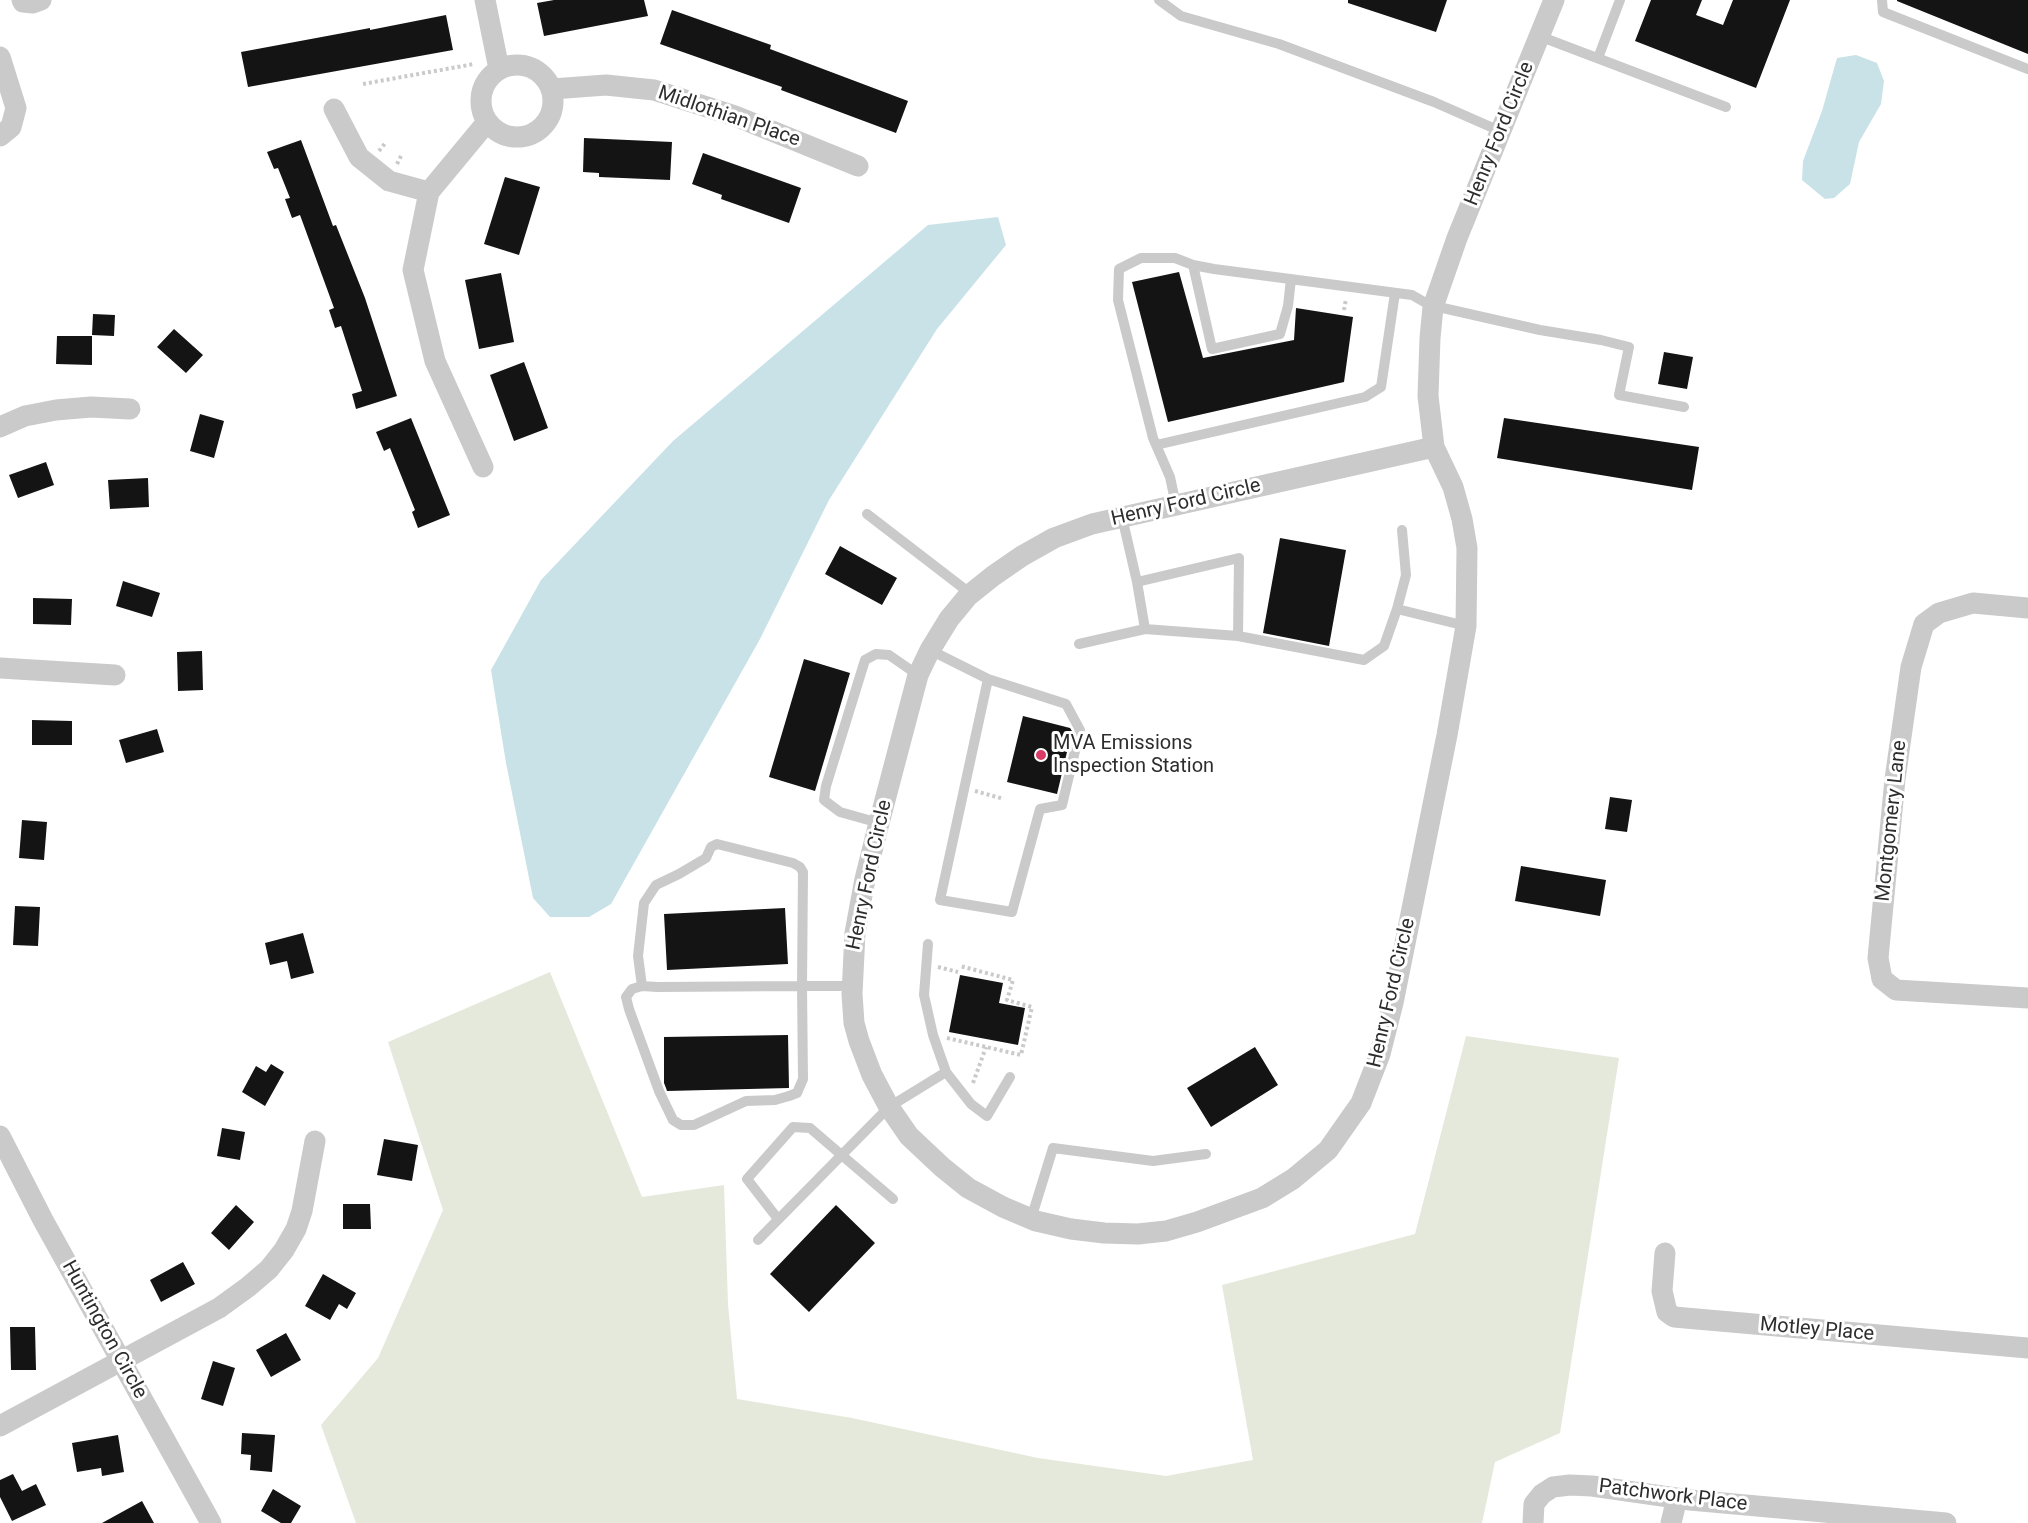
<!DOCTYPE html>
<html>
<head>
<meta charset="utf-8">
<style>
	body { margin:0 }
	canvas { display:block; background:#fff }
</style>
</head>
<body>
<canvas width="2028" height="1523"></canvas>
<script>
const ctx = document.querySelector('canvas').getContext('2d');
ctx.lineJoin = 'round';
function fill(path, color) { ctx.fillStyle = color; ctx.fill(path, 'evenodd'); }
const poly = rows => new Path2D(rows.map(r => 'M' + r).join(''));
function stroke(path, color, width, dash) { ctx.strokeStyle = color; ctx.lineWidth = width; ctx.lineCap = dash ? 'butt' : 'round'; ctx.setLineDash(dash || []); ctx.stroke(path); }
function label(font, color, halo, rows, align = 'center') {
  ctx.font = font + ' Roboto,sans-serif'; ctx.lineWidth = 6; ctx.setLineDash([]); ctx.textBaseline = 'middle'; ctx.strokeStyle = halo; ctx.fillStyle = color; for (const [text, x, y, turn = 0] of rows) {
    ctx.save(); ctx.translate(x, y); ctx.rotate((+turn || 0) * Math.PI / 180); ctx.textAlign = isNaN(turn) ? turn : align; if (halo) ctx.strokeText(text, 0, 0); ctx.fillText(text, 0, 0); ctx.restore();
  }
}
fill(poly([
	[550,972,642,1197,724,1185,728,1304,737,1399,852,1418,1038,1458,1166,1476,1253,1460,1222,1285,1415,1234,1466,1036,1619,1058,1560,1433,1495,1462,1482,1523,356,1523,321,1425,378,1358,443,1210,388,1042]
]), '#e5e9db');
fill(poly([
	[1856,55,1877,63,1884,81,1881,104,1859,142,1850,184,1834,198,1825,199,1802,180,1803,161,1822,111,1837,58],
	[998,217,1006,245,937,329,829,500,760,639,611,904,589,917,550,917,533,898,506,763,491,670,541,580,673,441,928,225]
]), '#c8e2e8');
fill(poly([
	[554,0,644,0,648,16,544,36,537,3],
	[1348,0,1447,0,1436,32,1348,3],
	[1651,0,1702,0,1696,15,1723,25,1733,0,1790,0,1756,88,1635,41],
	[1897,0,2028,0,2028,54,1897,1],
	[672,10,771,45,770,49,908,101,896,133,781,90,782,87,660,44],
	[446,15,453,50,248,87,241,52,370,28,370,30],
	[584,138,672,142,670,180,599,177,599,173,583,172],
	[301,140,333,226,336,225,365,298,397,396,356,409,352,394,362,391,341,326,335,328,329,310,334,308,300,215,292,218,285,199,290,198,278,168,274,169,267,152],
	[703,153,801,188,789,223,721,199,722,195,692,184],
	[505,177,540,187,519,255,484,244],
	[1179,272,1203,358,1294,340,1296,308,1353,317,1344,382,1168,422,1132,282],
	[501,273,514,342,479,349,465,280],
	[93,314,115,315,114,336,92,335],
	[174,329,203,355,186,373,157,347],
	[57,336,92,336,92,365,56,364],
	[1664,352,1693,357,1687,389,1658,384],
	[524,362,548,428,514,441,490,375],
	[200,414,224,421,214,458,190,451],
	[411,418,450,515,418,528,412,512,415,510,390,448,384,451,376,432],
	[1504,418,1699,447,1692,490,1497,458],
	[46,462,54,485,18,498,9,475],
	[148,478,149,507,110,509,108,480],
	[1280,538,1346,550,1329,646,1263,633],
	[840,546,897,578,882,605,825,574],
	[123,581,160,593,152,617,116,606],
	[33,598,72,599,71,625,33,624],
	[202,651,203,690,178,691,177,652],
	[804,659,850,673,815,791,769,777],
	[1023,716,1070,728,1072,731,1057,794,1007,782],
	[32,720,72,721,72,745,32,745],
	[157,729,164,752,126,763,119,740],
	[1610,797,1632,800,1627,832,1605,829],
	[22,820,47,822,44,860,19,858],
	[1521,866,1606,880,1600,916,1515,901],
	[15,906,40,907,38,946,13,945],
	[785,908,788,964,667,970,664,914],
	[303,933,314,973,291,979,287,961,270,965,265,943],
	[960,975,1003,983,999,1003,1025,1008,1018,1045,949,1032],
	[788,1035,789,1088,667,1091,666,1088,664,1083,664,1037],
	[1255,1047,1278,1085,1211,1127,1187,1088],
	[271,1064,284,1072,265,1106,242,1092,256,1066,266,1072],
	[222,1128,245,1132,240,1160,217,1156],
	[384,1139,418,1145,412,1181,377,1175],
	[343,1204,370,1204,371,1229,343,1229],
	[236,1205,254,1222,229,1250,211,1233],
	[836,1205,875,1243,809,1312,770,1274],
	[183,1262,195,1284,161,1302,150,1280],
	[323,1274,356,1293,347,1309,339,1304,330,1320,305,1306],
	[10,1327,35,1327,36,1370,11,1370],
	[286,1333,301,1360,271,1377,256,1350],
	[213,1361,235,1368,223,1406,201,1399],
	[242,1433,275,1435,272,1472,250,1470,251,1455,241,1454],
	[118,1435,124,1472,102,1476,101,1468,77,1472,72,1443],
	[13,1474,22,1491,36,1484,46,1505,12,1521,0,1497,0,1480],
	[273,1489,301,1506,291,1523,281,1523,261,1511],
	[142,1501,154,1523,102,1523]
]), '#141414');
stroke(poly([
	[363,84,474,64],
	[379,151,386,142],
	[397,164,402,154],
	[1344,310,1346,299],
	[975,791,1004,799],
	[938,967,958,972],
	[947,1038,1021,1055,1032,1007,1007,1000,1013,980,960,966],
	[973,1083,986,1047]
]), '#cacaca', 4, [3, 3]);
stroke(poly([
	[1159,0,1181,16,1279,44,1434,102,1500,131],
	[1882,0,1883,12,2028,69],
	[1539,36,1726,107],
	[1598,58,1620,0],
	[1193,265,1212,349,1280,334,1288,306,1291,279],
	[1434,306,1540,330,1601,340,1629,347,1619,395,1684,407],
	[1156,445,1365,397,1381,387,1395,293],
	[1176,505,1170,477,1153,438,1118,300,1119,269,1141,258,1175,258,1193,265,1214,269,1412,295,1433,307],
	[867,514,971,594],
	[1122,517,1137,582,1145,629],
	[1137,582,1239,558,1238,636],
	[1397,609,1406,575,1402,530],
	[1079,644,1145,629,1238,636,1364,660,1384,646,1397,609,1466,626],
	[930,650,988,679,940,900,1012,912,1040,809,1062,805,1080,730,1066,704,988,679],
	[879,823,840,812,824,800,826,786,865,660,876,654,889,655,918,675],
	[928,944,924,995,933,1035,946,1072,971,1104,987,1116,1010,1077],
	[642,986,638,956,644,903,656,885,679,874,706,858,711,847,717,844,793,863,800,867,803,872,802,986,803,1079,797,1093,789,1096,775,1100,746,1101,694,1125,681,1125,673,1120,659,1091,629,1009,626,997,632,989,642,986,657,987,802,986,852,986],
	[778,1219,747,1179,793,1127,810,1128,893,1199],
	[1031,1219,1053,1148,1153,1161,1206,1154],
	[758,1240,889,1107,946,1072]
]), '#cacaca', 10);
stroke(poly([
	[22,0,23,2,33,3,41,0],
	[485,0,499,69],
	[0,57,16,108,11,127,0,136],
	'481 101a36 36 0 1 1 72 0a36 36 0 1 1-72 0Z',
	[552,89,606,85,654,90,735,116,858,166],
	[334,109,359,157,389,181,429,192],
	[0,427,25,416,56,410,91,407,130,409],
	[1434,447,1453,487,1462,519,1467,548,1466,626,1447,735,1393,1003,1380,1054,1361,1103,1328,1150,1293,1179,1262,1198,1197,1222,1166,1231,1138,1234,1104,1233,1071,1229,1036,1221,1003,1207,968,1188,942,1167,909,1136,889,1107,872,1075,859,1041,854,1023,852,994,855,933,865,879,879,823,918,675,930,650,949,619,968,596,993,576,1022,556,1054,538,1092,524,1434,447],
	[1434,447,1428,396,1430,338,1433,307,1457,238,1554,0],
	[483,467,435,361,413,270,429,192,487,122],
	[2028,608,1973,603,1939,613,1924,624,1911,667,1895,779,1878,958,1882,979,1896,990,2028,998],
	[0,668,115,675],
	[0,1136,43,1220,211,1523],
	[1665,1253,1662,1291,1667,1312,1674,1317,2028,1348],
	[0,1426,219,1308,248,1287,269,1269,284,1250,296,1229,302,1211,315,1141],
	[1533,1523,1534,1504,1542,1494,1553,1487,1570,1485,1592,1486,1690,1500,1946,1523],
	[1671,1523,1677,1498]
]), '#cacaca', 21);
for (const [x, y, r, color] of [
	[1041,755,6,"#d83a64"]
]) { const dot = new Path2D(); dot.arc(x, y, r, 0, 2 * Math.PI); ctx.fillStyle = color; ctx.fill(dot); stroke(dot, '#fff', 2); }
label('20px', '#2d2d2d', '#fff', [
	["Midlothian Place",729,117,19],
	["Henry Ford Circle",1500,134,-68],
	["Henry Ford Circle",1186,503,-13],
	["Montgomery Lane",1892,821,-84],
	["Henry Ford Circle",870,875,-78],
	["Henry Ford Circle",1392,993,-77],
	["Huntington Circle",104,1330,61],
	["Motley Place",1817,1330,5],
	["Patchwork Place",1673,1496,7]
]);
label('20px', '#2d2d2d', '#fff', [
	["MVA Emissions",1053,744],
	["Inspection Station",1053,767]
], 'left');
</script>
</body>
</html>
